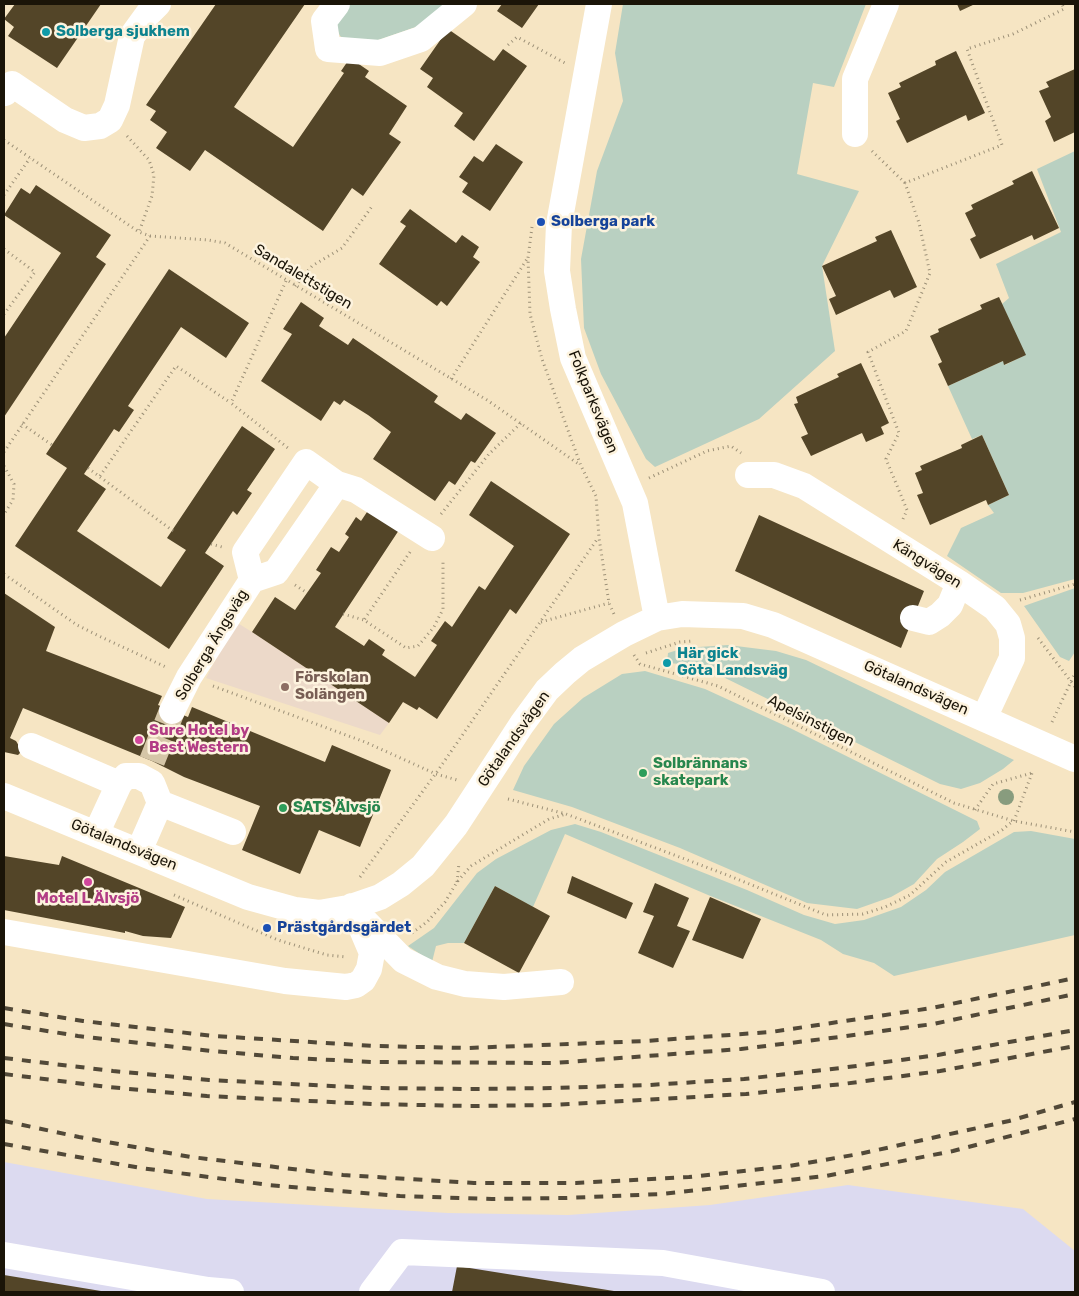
<!DOCTYPE html>
<html>
<head>
<meta charset="utf-8">
<style>
	body { margin:0 }
	#map { position:relative; width:1079px; height:1296px; overflow:hidden; background:#f6e5c3; font-family:Rubik,sans-serif }
	canvas { display:block }
	.frame { position:absolute; inset:0; border:5px solid #1a1408; pointer-events:none }
</style>
</head>
<body>
<div id="map">
<canvas width="1079" height="1296"></canvas>
<div class="frame"></div>
</div>
<script>
const ctx = document.querySelector('canvas').getContext('2d');
ctx.lineJoin = 'round';
function fill(path, color) { ctx.fillStyle = color; ctx.fill(path, 'evenodd'); }
const poly = rows => new Path2D(rows.map(r => 'M' + r).join(''));
function stroke(path, color, width, dash) { ctx.strokeStyle = color; ctx.lineWidth = width; ctx.lineCap = dash ? 'butt' : 'round'; ctx.setLineDash(dash || []); ctx.stroke(path); }
function label(font, color, halo, rows, align = 'center') {
  ctx.font = font + ' Rubik,sans-serif'; ctx.lineWidth = 5; ctx.setLineDash([]); ctx.textBaseline = 'middle'; ctx.strokeStyle = halo; ctx.fillStyle = color; for (const [text, x, y, turn = 0] of rows) {
    ctx.save(); ctx.translate(x, y); ctx.rotate((+turn || 0) * Math.PI / 180); ctx.textAlign = isNaN(turn) ? turn : align; if (halo) ctx.strokeText(text, 0, 0); ctx.fillText(text, 0, 0); ctx.restore();
  }
}
fill(poly([
	[4,1162,207,1199,448,1213,568,1215,710,1205,848,1185,1023,1209,1075,1251,1075,1292,4,1292]
]), '#dcdaf0');
fill(poly([
	[236,622,252,632,389,723,380,735,206,678]
]), '#ecd9c9');
fill(poly([
	[346,4,452,4,433,21,367,44,351,43,340,36,335,24],
	[623,4,866,4,834,87,813,83,797,174,859,191,822,266,835,351,759,419,655,467,646,459,601,374,584,328,581,259,597,171,623,101,615,53],
	[1075,151,1075,579,1023,593,1001,593,947,556,961,528,994,513,988,505,1009,495,982,435,972,439,948,386,1003,361,1005,365,1025,355,1002,304,1009,298,996,264,1061,232,1037,169],
	[1075,588,1075,652,1069,661,1060,657,1024,606],
	[728,645,776,651,806,660,1014,760,1003,769,980,783,961,789,940,784,713,672,681,664,667,663,668,653,684,648],
	[645,671,705,689,790,728,977,821,980,829,963,842,937,859,914,884,891,897,857,909,807,903,680,848,572,807,513,790,524,766,554,724,583,698,622,674],
	[575,824,601,832,747,890,804,915,835,924,864,920,901,907,926,890,945,872,1014,832,1031,831,1075,839,1075,935,894,976,874,963,843,954,821,940,708,895,565,834,533,907,495,886,464,943,448,943,436,946,432,962,408,946,434,928,477,873,496,859,551,830]
]), '#b9d0c1');
fill(poly([
	[15,4,101,4,57,68,8,36,14,27,4,19],
	[216,4,305,4,234,107,293,147,344,73,341,71,350,58,369,71,365,77,407,106,389,134,401,142,363,196,352,188,323,231,205,150,190,171,156,148,167,132,150,120,156,111,146,105],
	[502,4,539,4,522,28,497,11],
	[957,4,975,4,960,11],
	[448,29,494,61,503,49,527,66,474,141,454,126,463,113,427,87,433,78,420,69],
	[956,51,985,113,968,121,966,115,907,143,896,121,900,119,888,93,901,87,899,83,936,65,935,61],
	[1075,69,1075,132,1054,142,1045,121,1051,117,1039,91,1049,87,1046,82],
	[496,144,523,162,490,211,462,192,468,183,459,177,474,156,483,162],
	[1032,171,1059,228,1034,240,1032,235,980,259,970,239,976,236,965,213,973,209,971,205,1014,184,1012,181],
	[36,185,111,235,96,257,106,264,4,417,4,338,61,253,4,215,21,188,30,194],
	[410,209,456,243,462,235,479,247,473,257,480,262,447,306,441,301,437,306,379,264,406,226,400,222],
	[891,230,917,287,894,298,890,290,836,315,829,299,836,296,822,266,877,241,875,237],
	[169,269,249,323,226,358,181,327,128,406,134,410,119,432,114,429,84,474,106,489,77,531,161,587,186,550,167,538,242,426,275,449,247,490,252,493,237,515,233,511,205,553,224,566,169,649,15,546,67,468,46,454],
	[999,297,1026,355,1004,365,1003,361,948,386,938,364,942,362,930,336,939,332,938,329,982,309,980,305],
	[301,302,324,318,319,326,348,345,353,338,438,396,434,402,461,420,466,413,496,433,475,463,471,461,455,485,449,481,435,501,373,459,391,432,368,415,344,400,340,405,334,401,321,421,261,381,292,334,283,329],
	[861,363,889,423,881,427,884,434,866,442,862,433,811,456,801,437,808,434,794,404,798,403,796,397,839,377,837,374],
	[982,435,1009,495,988,505,986,500,930,525,917,495,923,493,915,473,922,470,920,466,962,448,961,445],
	[491,481,570,534,516,614,510,609,437,719,419,707,417,710,403,702,389,723,252,632,275,597,295,610,321,573,316,570,331,547,339,552,349,537,345,534,356,517,361,521,369,509,399,530,335,627,364,646,369,639,385,650,382,655,415,677,437,645,431,641,445,621,452,627,479,586,485,590,514,546,469,515],
	[759,515,924,591,901,648,735,571],
	[4,593,55,627,46,651,162,696,158,705,188,717,192,707,325,762,332,745,391,770,360,847,319,830,300,874,242,850,260,806,184,777,152,761,23,708,10,738,16,741,22,751,18,755,4,752],
	[4,856,59,865,62,856,185,907,171,938,143,936,125,931,125,933,4,910],
	[572,876,633,903,626,919,567,893],
	[655,883,689,898,677,926,690,931,673,968,638,953,654,916,643,912],
	[495,886,550,916,519,973,464,943],
	[710,897,761,919,743,959,692,940],
	[457,1266,614,1291,614,1292,452,1292],
	[4,1275,101,1291,101,1292,4,1292]
]), '#534528');
stroke(poly([
	[152,761,172,711]
]), '#d5c6a7', 26, [26, 13]);
stroke(poly([
	[508,45,517,37,565,63],
	[127,136,149,160,154,175,152,196,139,232],
	[4,140,139,232,150,236,208,240,225,243,487,400,580,465],
	[872,151,905,183],
	[4,195,30,158],
	[532,227,528,258,530,314,542,359,581,466,596,496,599,538,609,603,614,614],
	[4,249,35,272,4,314],
	[286,281,231,403,288,448],
	[295,286,312,266,342,248,373,205],
	[451,379,527,259],
	[22,424,52,445],
	[4,452,150,236],
	[4,466,14,484,13,500,4,514],
	[88,468,173,531],
	[100,476,176,366,231,403],
	[649,478,707,451,731,446,741,453],
	[441,514,489,454,521,423],
	[903,519,907,510,886,459,899,433,868,352,906,331,930,273,919,223,905,183,1002,145,967,49,1013,34,1064,9,1062,4],
	[211,544,222,547],
	[410,552,364,620,406,648,418,646,434,627,443,609,443,560],
	[4,574,77,625,101,637,168,668],
	[295,585,307,593],
	[1020,600,1075,584],
	[343,614,364,620],
	[541,622,609,603],
	[1038,638,1075,687],
	[646,653,680,642,693,641],
	[634,655,640,664,718,686,954,803,1014,821,1075,832],
	[213,686,365,742,436,774,457,780],
	[1052,722,1075,673],
	[508,799,566,814,727,875,826,915,863,914,885,907,910,895,946,862,1002,830,1013,821],
	[975,810,993,784,1032,773],
	[1014,821,1032,773],
	[360,877,439,769,598,538],
	[457,882,459,863],
	[174,895,278,940,327,955,346,957],
	[412,933,427,922,445,902,457,882,471,866,549,819,566,814]
]), '#9c9077', 3, [1, 4]);
stroke(poly([
	[337,4,324,21,328,49,380,53,421,39,464,4],
	[599,4,559,224,557,271,563,309,573,358,635,503,657,618],
	[5,93,12,84,65,120,84,128,100,126,110,120,117,105,132,36,148,14,158,4],
	[855,134,855,79,886,4],
	[748,475,774,475,804,486,959,583,995,608,1008,624,1012,638,1012,658,984,718],
	[337,484,356,490,432,538],
	[913,618,929,622,940,615,950,605,959,583],
	[172,711,189,677,252,580,276,572,337,484,306,462,245,552,252,580],
	[31,746,119,784],
	[4,796,248,897,295,910,319,913,348,908,380,897,401,884,423,866,456,825,522,724,547,690,565,673,582,659,624,634,657,618,682,614,743,616,773,625,1075,759],
	[160,803,233,832],
	[96,834,119,784,126,776,139,776,152,783,160,803,139,851],
	[364,920,403,960,437,977,465,984,504,987,561,982],
	[4,932,285,981,346,987,356,985,363,980,369,969,372,953,352,906],
	[4,1255,208,1290,231,1292],
	[372,1292,402,1252,663,1263,822,1292]
]), '#fff', 26);
stroke(poly([
	[4,1008,83,1021,214,1036,375,1046,468,1048,645,1041,771,1032,932,1008,1075,978],
	[4,1024,78,1036,212,1051,293,1058,373,1062,554,1063,741,1049,839,1037,933,1024,1075,994],
	[4,1058,113,1071,209,1080,373,1088,470,1089,554,1088,649,1085,744,1079,841,1068,938,1055,1075,1030],
	[4,1074,108,1087,207,1096,372,1104,470,1106,553,1105,746,1094,843,1084,940,1071,1075,1046],
	[4,1121,79,1137,191,1157,343,1175,474,1183,576,1183,689,1177,789,1166,859,1154,1009,1121,1075,1102],
	[4,1144,141,1168,269,1185,400,1196,492,1199,566,1198,662,1194,826,1176,953,1151,1075,1119]
]), '#524938', 4, [9, 9]);
ctx.fillStyle = '#889c7e';
for (const [x, y] of [
	[1006,797]
]) { ctx.beginPath(); ctx.arc(x, y, 8, 0, 2 * Math.PI); ctx.fill(); }
for (const [x, y, r, color] of [
	[46,32,5,"#0f9aa8"],
	[541,222,5,"#1a4fb4"],
	[667,663,5,"#0f9aa8"],
	[285,687,5,"#8d6e63"],
	[139,740,5,"#d1479c"],
	[643,773,5,"#2e9e5b"],
	[283,808,5,"#2e9e5b"],
	[88,882,5,"#d1479c"],
	[267,928,5,"#1a4fb4"]
]) { const dot = new Path2D(); dot.arc(x, y, r, 0, 2 * Math.PI); ctx.fillStyle = color; ctx.fill(dot); stroke(dot, '#fdf3de', 2); }
label('bold 15px', '#0d838f', '#fdf3de', [
	["Solberga sjukhem",56,32],
	["Här gick",677,654],
	["Göta Landsväg",677,671]
], 'left');
label('bold 15px', '#164399', '#fdf3de', [
	["Solberga park",551,222],
	["Prästgårdsgärdet",277,928]
], 'left');
label('15px', '#1a1408', '#fdf3de', [
	["Sandalettstigen",303,277,31],
	["Folkparksvägen",593,402,68],
	["Kängvägen",927,564,32],
	["Solberga Ängsväg",212,645,-59],
	["Götalandsvägen",916,688,24],
	["Apelsinstigen",811,721,27],
	["Götalandsvägen",514,739,-55],
	["Götalandsvägen",124,845,22]
]);
label('bold 15px', '#785e54', '#fdf3de', [
	["Förskolan",295,678],
	["Solängen",295,695]
], 'left');
label('bold 15px', '#b23c85', '#fdf3de', [
	["Sure Hotel by",149,731],
	["Best Western",149,748],
	["Motel L Älvsjö",88,899,"center"]
], 'left');
label('bold 15px', '#27864d', '#fdf3de', [
	["Solbrännans",653,764],
	["skatepark",653,781],
	["SATS Älvsjö",293,808]
], 'left');
</script>
</body>
</html>
